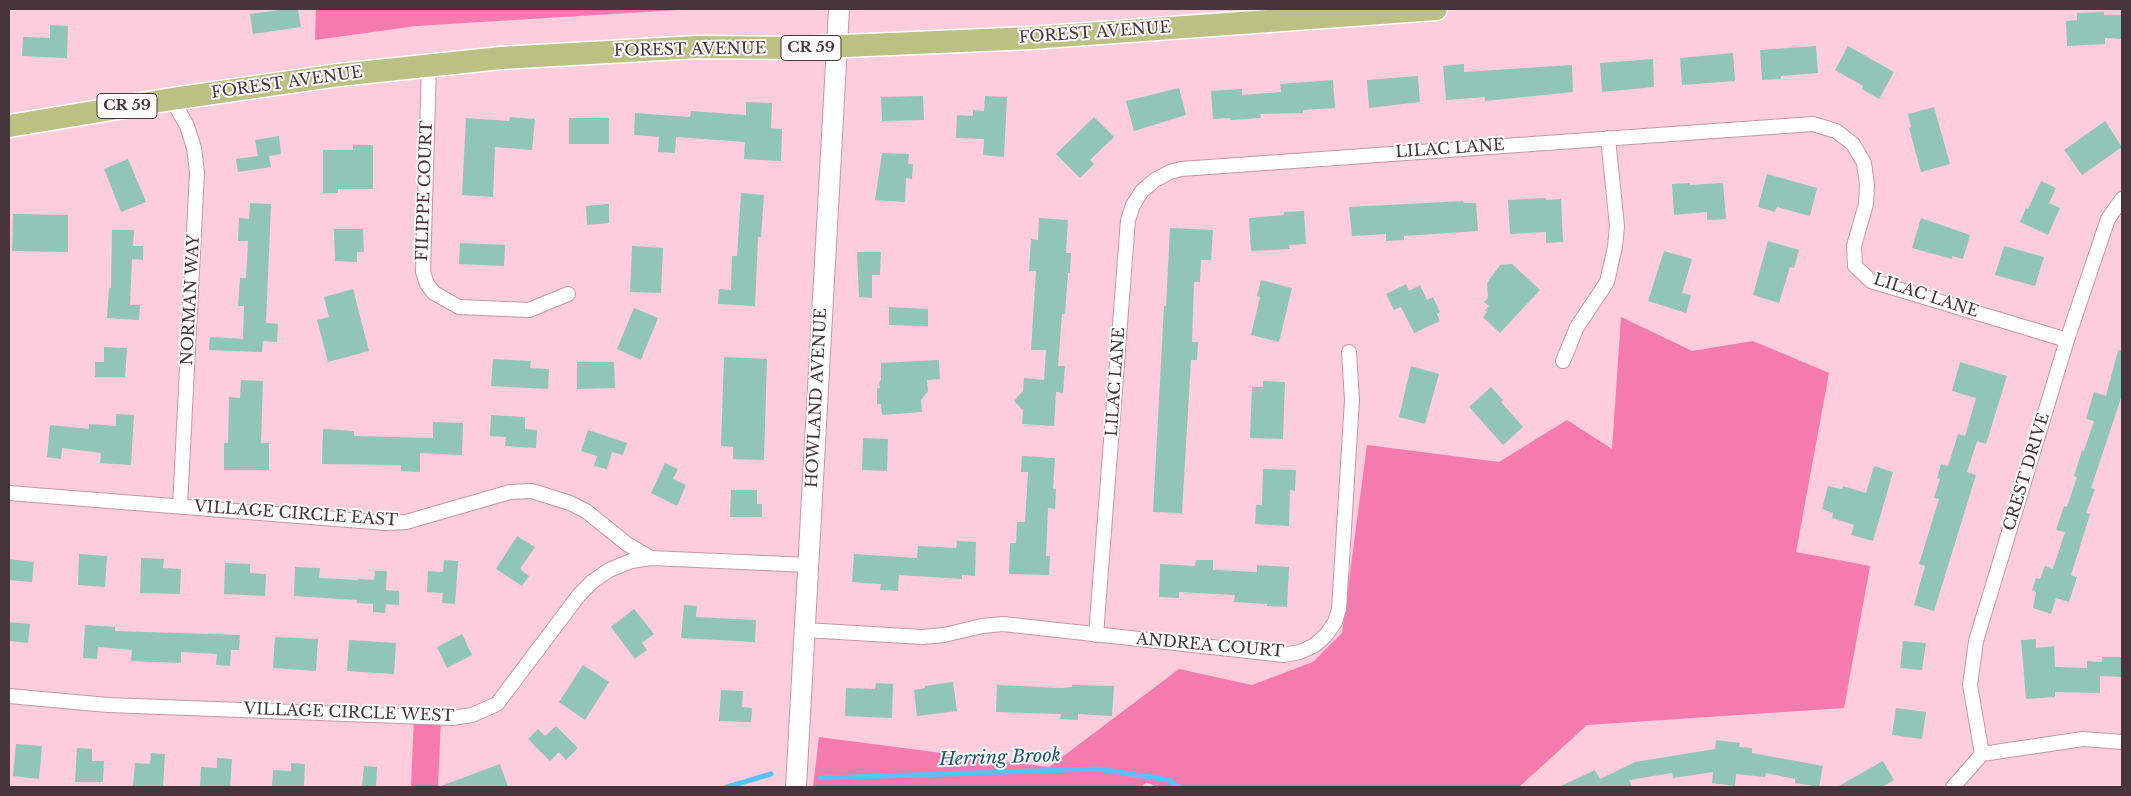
<!DOCTYPE html>
<html>
<head>
<meta charset="utf-8">
<style>
	body { margin:0 }
	#map { position:relative; width:2131px; height:796px; overflow:hidden; background:#fdccdd; font-family:"Libre Baskerville",serif }
	canvas { display:block }
	.frame { position:absolute; inset:0; border:10px solid #48353c; pointer-events:none }
</style>
</head>
<body>
<div id="map">
<canvas width="2131" height="796"></canvas>
<div class="frame"></div>
</div>
<script>
const ctx = document.querySelector('canvas').getContext('2d');
ctx.lineJoin = 'round';
function fill(path, color) { ctx.fillStyle = color; ctx.fill(path, 'evenodd'); }
const poly = rows => new Path2D(rows.map(r => 'M' + r).join(''));
function stroke(path, color, width, dash) { ctx.strokeStyle = color; ctx.lineWidth = width; ctx.lineCap = dash ? 'butt' : 'round'; ctx.setLineDash(dash || []); ctx.stroke(path); }
function label(font, color, halo, rows, align = 'center') {
  ctx.font = font + ' "Libre Baskerville",serif'; ctx.lineWidth = 4; ctx.setLineDash([]); ctx.textBaseline = 'middle'; ctx.strokeStyle = halo; ctx.fillStyle = color; for (const [text, x, y, turn = 0] of rows) {
    ctx.save(); ctx.translate(x, y); ctx.rotate((+turn || 0) * Math.PI / 180); ctx.textAlign = isNaN(turn) ? turn : align; if (halo) ctx.strokeText(text, 0, 0); ctx.fillText(text, 0, 0); ctx.restore();
  }
}
fill(poly([
	[316,9,693,9,416,26,315,40],
	[1621,317,1692,351,1753,341,1829,373,1796,552,1870,566,1844,708,1587,725,1519,787,1157,787,1146,782,1142,787,813,787,819,737,1049,767,1179,669,1252,685,1313,662,1342,633,1367,445,1499,462,1567,420,1612,449],
	[414,716,441,718,438,787,411,787]
]), '#f57aae');
stroke(poly([
	[820,778,1098,769,1169,780,1178,787],
	[727,787,771,774]
]), '#56c3fd', 5);
fill(poly([
	[286,9,298,9,301,27,253,34,250,14],
	[2104,12,2104,15,2122,15,2122,39,2105,38,2105,44,2067,46,2066,21,2077,20,2077,13],
	[50,25,68,26,67,58,22,56,23,37,50,38],
	[1816,46,1818,73,1781,76,1781,79,1762,80,1760,50],
	[1848,46,1894,72,1879,99,1862,89,1863,86,1835,70],
	[1733,53,1735,81,1682,85,1680,58],
	[1653,59,1654,87,1602,92,1600,63],
	[1464,64,1464,72,1572,65,1573,92,1485,101,1485,97,1446,100,1443,66],
	[1418,76,1420,102,1369,108,1367,80],
	[1333,80,1335,108,1303,110,1303,113,1260,114,1261,118,1230,120,1230,118,1213,119,1211,91,1242,89,1242,95,1281,92,1280,84],
	[1179,88,1186,115,1134,131,1126,101],
	[923,96,924,120,882,121,881,97],
	[985,96,1007,97,1004,157,983,155,984,139,956,138,957,115,973,116,973,110,984,111],
	[746,102,772,103,771,128,782,129,781,161,744,159,745,142,676,137,675,153,658,152,659,137,634,135,635,113,690,117,691,111,746,115],
	[1934,107,1950,164,1921,172,1909,128,1911,127,1908,114],
	[510,117,535,119,532,150,495,147,493,197,462,195,466,118,509,121],
	[1094,117,1114,137,1090,160,1094,164,1080,178,1056,154],
	[569,118,609,118,609,144,569,144],
	[2105,121,2122,147,2082,175,2064,150],
	[279,136,281,154,269,156,271,167,238,172,236,159,258,156,255,140],
	[353,145,373,145,373,189,338,189,338,193,323,193,323,150,353,150],
	[882,153,909,154,908,164,913,164,912,179,906,178,905,202,875,200],
	[128,159,146,202,121,212,104,169],
	[1767,174,1817,188,1810,216,1777,207,1775,212,1758,207],
	[2041,181,2056,188,2049,203,2060,208,2048,235,2020,222,2026,208,2028,209],
	[1690,183,1690,185,1723,183,1726,219,1707,220,1707,212,1674,215,1672,184],
	[741,193,764,195,761,237,758,237,755,306,718,304,719,289,731,290,732,256,737,256],
	[1546,198,1546,200,1561,199,1563,242,1546,243,1546,232,1510,234,1508,200],
	[1463,201,1464,203,1476,203,1478,231,1404,236,1404,240,1386,241,1386,234,1352,236,1349,207],
	[250,203,271,204,266,323,278,324,277,342,263,341,262,352,209,350,210,337,243,339,244,306,238,306,240,278,246,278,248,241,238,241,239,218,249,219],
	[609,204,609,223,587,225,586,206],
	[1304,211,1306,244,1289,245,1290,249,1251,251,1249,218,1284,215,1284,212],
	[13,214,68,215,68,252,12,251],
	[1039,218,1068,220,1066,253,1071,253,1070,273,1068,273,1065,314,1062,314,1058,366,1065,366,1063,393,1056,392,1054,426,1022,424,1023,410,1014,401,1023,391,1024,378,1044,380,1046,350,1031,350,1036,271,1029,271,1031,239,1038,240],
	[1921,218,1970,235,1963,259,1952,256,1952,259,1912,248],
	[1170,228,1213,230,1211,260,1201,260,1200,282,1194,282,1192,342,1198,342,1197,360,1191,360,1182,513,1153,512,1164,306,1166,306],
	[334,229,363,229,364,252,357,252,357,262,335,261],
	[112,230,134,230,133,246,143,246,143,260,132,259,130,305,140,305,139,320,107,318,109,288,111,288],
	[1768,241,1799,250,1794,268,1790,267,1779,303,1753,295],
	[460,243,505,245,504,266,459,264],
	[632,246,663,248,661,293,630,292],
	[2004,246,2044,257,2035,286,1995,275],
	[1664,251,1692,259,1682,293,1691,295,1686,313,1648,301],
	[857,252,881,252,880,275,872,275,872,298,859,297],
	[1512,264,1540,290,1500,333,1483,317,1487,312,1485,310,1489,306,1484,302,1488,298,1487,283,1500,265],
	[1261,280,1292,288,1279,342,1251,335,1260,297,1257,296],
	[1406,284,1409,291,1420,285,1427,300,1433,297,1440,312,1437,314,1440,321,1414,333,1401,307,1394,310,1386,294],
	[353,289,369,351,328,362,317,320,329,317,324,297],
	[889,307,928,309,928,326,889,325],
	[634,308,658,318,641,360,617,349],
	[104,347,127,348,125,377,95,377,95,362,104,362],
	[2118,350,2122,351,2122,395,2091,488,2095,489,2086,513,2090,514,2071,575,2077,577,2069,602,2056,598,2051,614,2033,608,2036,592,2032,590,2036,578,2040,579,2045,566,2053,569,2065,532,2056,530,2064,506,2067,507,2077,477,2074,476,2082,450,2084,451,2094,421,2086,419,2094,392,2106,396],
	[724,357,767,359,764,460,733,459,733,447,721,446],
	[493,359,531,361,530,368,549,369,548,389,491,386],
	[939,360,940,379,927,380,928,391,921,400,922,412,882,415,881,404,877,404,877,388,880,388,879,382,881,380,881,363],
	[577,362,614,362,615,388,577,389],
	[1960,362,2007,376,1986,444,1977,441,1967,472,1976,475,1934,611,1914,605,1925,566,1919,564,1939,499,1934,498,1940,479,1937,478,1941,464,1948,466,1958,434,1965,436,1976,398,1952,391],
	[1411,366,1439,374,1425,424,1399,417],
	[241,380,263,381,261,443,269,443,269,470,224,470,224,443,228,443,229,397,240,398],
	[1263,381,1285,382,1283,439,1250,438,1252,387,1263,387],
	[1491,387,1503,400,1501,402,1523,427,1503,445,1469,407],
	[116,414,134,415,131,465,100,463,101,453,62,448,61,459,47,457,50,425,89,429,89,424,116,426],
	[491,415,525,417,525,429,537,430,536,448,505,446,506,437,490,436],
	[433,422,463,423,462,455,420,453,420,472,401,471,401,465,322,464,323,429,354,431,354,436,433,438],
	[588,430,627,443,623,455,612,452,607,469,594,466,597,456,581,451],
	[863,438,888,439,887,471,862,470],
	[1022,456,1055,458,1053,489,1056,489,1055,509,1048,508,1046,556,1050,556,1049,575,1009,574,1010,543,1016,543,1017,522,1025,522,1028,472,1021,472],
	[665,463,678,469,673,479,686,485,677,506,651,493],
	[1874,466,1893,472,1873,541,1851,535,1854,525,1832,518,1833,513,1822,509,1828,486,1842,489,1843,486,1866,493],
	[1263,469,1296,470,1295,491,1290,490,1289,526,1255,524,1256,505,1262,505],
	[731,490,757,490,757,504,762,504,762,517,730,517],
	[517,536,535,547,520,569,529,576,522,586,496,569],
	[957,541,976,542,975,576,962,575,962,579,899,575,898,591,880,590,881,584,852,582,854,554,917,558,918,546,956,548],
	[79,554,107,556,105,587,78,585],
	[141,558,164,559,163,568,181,569,180,594,140,593],
	[9,559,34,562,32,582,9,580],
	[444,560,458,561,455,604,442,603,443,593,427,592,428,571,443,572],
	[1196,560,1213,560,1213,570,1257,572,1257,565,1289,567,1287,607,1267,606,1267,604,1234,602,1235,595,1179,592,1179,598,1159,597,1160,564,1195,566],
	[225,563,250,564,250,573,266,574,265,596,224,594],
	[295,567,320,568,319,578,358,580,358,579,374,580,375,571,387,571,386,590,399,591,399,605,386,604,385,613,373,612,373,604,357,603,357,600,294,596],
	[684,605,697,606,696,617,756,620,755,642,681,638],
	[634,609,654,634,642,643,647,650,635,659,611,627],
	[9,622,30,624,28,643,9,641],
	[85,625,115,627,115,631,240,635,239,650,231,650,230,666,216,665,217,654,181,652,181,663,131,661,132,650,98,647,97,659,83,658],
	[462,634,472,655,447,668,437,647],
	[275,637,318,639,316,671,273,668],
	[2036,639,2036,648,2054,646,2055,667,2087,668,2087,661,2102,662,2102,657,2122,657,2122,677,2100,676,2100,693,2055,692,2055,697,2026,699,2021,640],
	[349,640,396,643,394,674,347,671],
	[1903,641,1926,643,1922,670,1900,668],
	[583,665,609,682,585,720,559,702],
	[953,682,957,711,917,716,914,690,925,688,925,686],
	[876,683,893,684,892,718,845,716,846,688,875,689],
	[997,685,1062,688,1072,687,1072,685,1114,686,1112,716,1078,714,1078,720,1060,719,1061,714,996,712],
	[721,690,743,691,742,707,752,708,751,722,719,721],
	[1896,708,1926,712,1922,739,1892,735],
	[556,726,578,748,566,760,559,752,550,761,528,739,538,729,545,736],
	[1716,740,1740,743,1739,747,1752,748,1752,753,1823,766,1819,787,1795,783,1795,779,1766,773,1765,777,1736,774,1735,786,1712,783,1713,772,1673,778,1672,773,1629,780,1632,787,1559,787,1595,770,1600,779,1635,762,1715,749],
	[16,744,42,746,39,779,13,776],
	[77,748,92,749,92,761,104,761,103,782,75,782],
	[151,753,165,754,163,787,133,786,135,763,150,764],
	[217,758,232,759,230,787,200,787,201,767,217,768],
	[1883,761,1894,780,1882,787,1837,787],
	[291,763,305,764,304,787,272,787,273,770,291,771],
	[500,764,508,787,441,787,441,786],
	[364,766,377,767,376,787,362,787]
]), '#91c6b7');
const street = poly([
	[429,64,423,272,427,284,434,293,459,307,529,310,568,294],
	[172,99,187,126,194,148,197,172,180,506],
	[1563,361,1577,327,1607,282,1615,247,1617,226,1608,138],
	[9,493,386,523,406,522,510,492,532,491,570,503,586,511,627,544,651,558],
	[805,630,923,637,944,635,982,626,1003,624,1284,655,1300,652,1315,645,1326,635,1335,622,1339,609,1352,400,1349,352],
	[1096,635,1128,220,1133,205,1142,191,1155,180,1170,172,1181,169,1813,124,1836,131,1853,144,1864,163,1867,185,1866,204,1854,246,1855,266,1871,281,2067,340],
	[9,696,108,705,452,718,472,715,497,704,579,595,592,582,609,570,631,561,651,558,809,565],
	[1982,754,1970,685,1976,641,2067,340,2108,219,2122,199],
	[1953,787,1982,754,2083,739,2122,742]
]);
const secondary = poly([
	[796,787,839,9]
]);
const primary = poly([
	[9,126,172,99,339,75,501,58,697,47,798,48,1031,38,1436,9]
]);
stroke(street, '#c597a7', 16);
stroke(secondary, '#c597a7', 22);
stroke(primary, '#fff', 25);
stroke(street, '#fff', 14);
stroke(secondary, '#fff', 20);
stroke(primary, '#bbc182', 22);
for (const [x, y, w] of [
	[811,48,60],
	[127,106,60]
]) { const box = new Path2D(); box.roundRect(x - w / 2, y - 12.5, w, 25, 4); ctx.fillStyle = '#fcfcfc'; ctx.fill(box); stroke(box, '#48353c', 1); }
label('bold 15px', '#48353c', null, [
	["CR 59",811,48],
	["CR 59",127,106]
]);
label('16px', '#48353c', '#fcfcfc', [
	["FOREST AVENUE",1095,33,-4],
	["FOREST AVENUE",690,50,-1],
	["FOREST AVENUE",287,83,-8],
	["LILAC LANE",1450,149,-4],
	["FILIPPE COURT",425,191,-88],
	["LILAC LANE",1926,296,18],
	["NORMAN WAY",191,300,-87],
	["LILAC LANE",1116,382,-86],
	["HOWLAND AVENUE",817,398,-87],
	["CREST DRIVE",2027,472,-73],
	["VILLAGE CIRCLE EAST",296,514,4],
	["ANDREA COURT",1210,646,5],
	["VILLAGE CIRCLE WEST",349,713,2]
]);
label('italic 18px', '#1c5674', '#fcfcfc', [
	["Herring Brook",1000,758,-2]
]);
</script>
</body>
</html>
